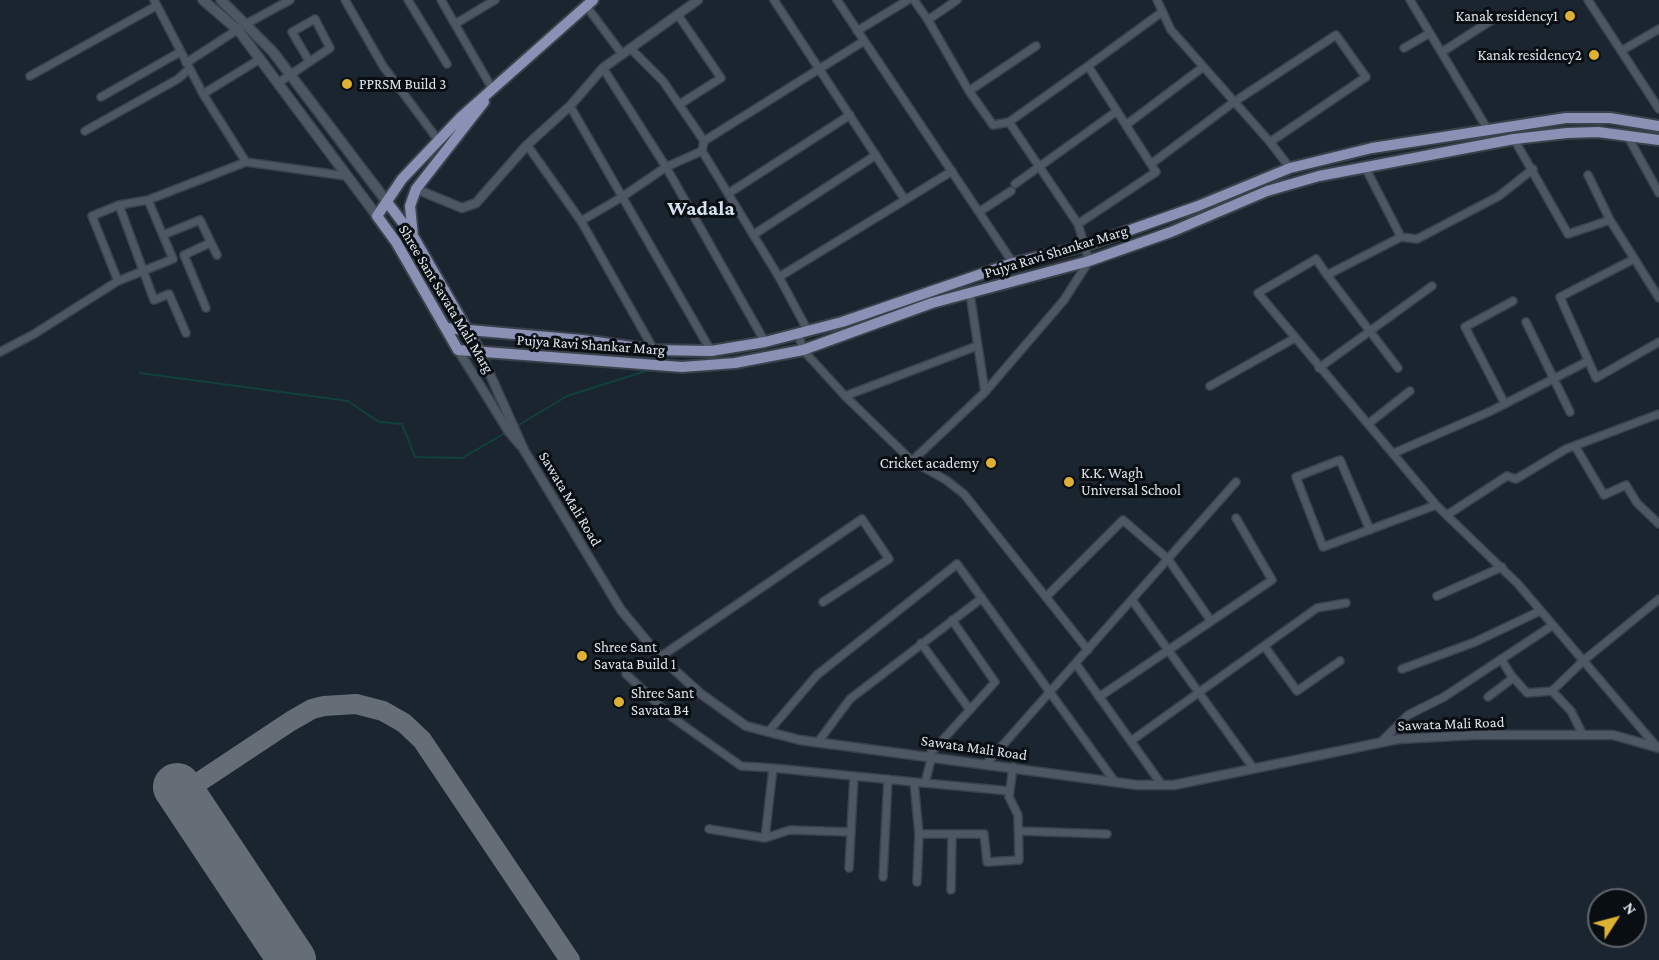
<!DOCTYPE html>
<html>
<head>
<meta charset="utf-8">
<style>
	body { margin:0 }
	#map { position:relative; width:1659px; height:960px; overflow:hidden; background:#1b252f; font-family:"Crimson Pro",serif }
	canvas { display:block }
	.north { position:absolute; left:1587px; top:888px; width:60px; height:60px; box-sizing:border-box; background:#090e12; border:2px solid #5f646a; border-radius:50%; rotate:54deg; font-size:16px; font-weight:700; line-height:24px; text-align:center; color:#dfe6ed }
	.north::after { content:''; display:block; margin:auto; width:21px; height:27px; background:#ddb133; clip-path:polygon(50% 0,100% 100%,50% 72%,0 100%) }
</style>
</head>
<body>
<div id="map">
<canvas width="1659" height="960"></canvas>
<div class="north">N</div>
</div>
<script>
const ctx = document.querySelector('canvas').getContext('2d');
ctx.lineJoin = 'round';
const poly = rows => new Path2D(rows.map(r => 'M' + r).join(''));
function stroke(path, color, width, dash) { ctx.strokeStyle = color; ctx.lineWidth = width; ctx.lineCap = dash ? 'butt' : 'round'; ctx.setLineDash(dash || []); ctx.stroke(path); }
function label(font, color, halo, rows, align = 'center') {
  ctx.font = font + ' "Crimson Pro",serif'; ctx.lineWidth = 6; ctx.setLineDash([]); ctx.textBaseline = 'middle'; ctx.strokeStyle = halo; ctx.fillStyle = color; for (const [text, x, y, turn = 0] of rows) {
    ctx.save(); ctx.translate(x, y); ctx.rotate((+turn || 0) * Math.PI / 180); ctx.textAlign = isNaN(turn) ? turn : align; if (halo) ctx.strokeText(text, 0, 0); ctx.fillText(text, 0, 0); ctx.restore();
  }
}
stroke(poly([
	[1612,129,1628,128,1656,134],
	[1281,182,1304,175],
	[1153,233,1195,216],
	[955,292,966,288],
	[140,373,348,401,379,422,402,424,415,457,462,458,507,432],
	[517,426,567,396,649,370]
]), '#11413b', 2);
stroke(poly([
	[181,794,291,721,312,709,324,706,356,704,383,711,404,723,422,740,570,960]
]), '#656e76', 20);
stroke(poly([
	[177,787,292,960]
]), '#656e76', 48);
const minor = poly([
	[154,0,203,94,246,162],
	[345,0,383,66,438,140],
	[408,0,447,64],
	[441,0,493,90],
	[774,0,905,200,952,171],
	[837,0,1013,263],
	[914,0,928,20,957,0],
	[1157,0,1171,30,1270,142,1290,168],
	[1410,0,1488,130],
	[1588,0,1659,109],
	[587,7,622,54],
	[678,15,721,78,680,104],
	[928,20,969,91,1036,46],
	[455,24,495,0],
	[857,31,908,0],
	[1404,48,1430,33],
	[631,49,663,81,704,141,864,41],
	[1621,51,1659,29],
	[1442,52,1495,18],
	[186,63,246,24,290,0],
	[1088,66,1162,12],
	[603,68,666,167,765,342],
	[30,76,156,6],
	[278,83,330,48,315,19,292,32,309,61],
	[969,91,993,125,1009,122,1078,224,1089,261,1064,300,985,392],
	[203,94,260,59],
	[101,97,180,52],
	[570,106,711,351],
	[1009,122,1088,66,1156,172,1078,224],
	[1126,125,1203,67],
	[85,131,178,79,189,69],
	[1627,135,1659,193],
	[1514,139,1568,234,1610,220,1659,298],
	[704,141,702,151,779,277,808,331],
	[527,145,581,221,654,350],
	[1151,164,1234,102,1336,35,1366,77,1270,142],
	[1365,167,1401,237],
	[1533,169,1499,196,1417,239,1401,237,1327,275,1316,259,1258,293,1436,505,1518,584,1656,746],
	[1588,175,1610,220],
	[1015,184,1117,111],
	[729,193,850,115],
	[148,200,119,205,92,216,118,281,173,259,148,200,246,162,346,176],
	[119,205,154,300,169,294,186,333],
	[979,212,1011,191],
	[581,221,622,197,666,167,702,151],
	[163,235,200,220,217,255],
	[753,235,876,155],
	[1634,259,1560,297,1596,378,1659,342],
	[1327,275,1398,368],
	[779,277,905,200],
	[206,308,184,255,210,243],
	[1526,322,1570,412],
	[798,333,803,350,845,396,912,461,985,392,970,294],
	[0,352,34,334,118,281],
	[1319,368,1432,286],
	[1210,386,1295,338],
	[845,396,977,346],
	[1505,404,1465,327,1513,301],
	[1368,424,1410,391],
	[1575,446,1604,495,1626,485,1637,503,1659,524],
	[1394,453,1491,411,1588,361],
	[912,461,946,480,964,494,1088,650],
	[1447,515,1507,476,1516,479,1566,449,1659,414],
	[1370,530,1340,460,1296,477,1323,547,1436,505],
	[1437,596,1502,567],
	[1046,597,1123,520,1168,559,1211,621],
	[1132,600,1254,769],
	[921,643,970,710],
	[1265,647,1297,691,1340,661],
	[660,657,862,519,889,559,823,602],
	[1501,659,1511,675,1527,693,1552,691,1583,661,1659,599],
	[1076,664,1162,785],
	[1402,669,1475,642,1540,611],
	[626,674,673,718,741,766,773,768],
	[1552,691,1571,711,1583,735],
	[1099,697,1272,580,1236,518],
	[1488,697,1513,678],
	[768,732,817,675,957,564,1115,782],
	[1131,741,1317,608,1346,603],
	[818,742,850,699,982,598],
	[1380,743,1408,715,1444,697,1553,625],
	[929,755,995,682,952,620],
	[986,764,1236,482],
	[925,783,932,756],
	[1010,791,914,782,919,834,984,834,987,862,1019,860,1018,815,1009,797,1013,767],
	[709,829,765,838,790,830,850,832],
	[1018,831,1107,834],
	[765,838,773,768,914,782],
	[849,868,854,776],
	[883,877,888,779],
	[917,882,919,834],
	[951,890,952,835]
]);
const tertiary = poly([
	[416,189,462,208,476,203,527,145,570,106,603,68,698,0],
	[458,350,509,432,520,445],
	[480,352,524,450,621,610,660,657,701,694,746,726,800,740,1137,785,1174,785,1398,739,1474,735,1613,735,1659,748]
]);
const secondary = poly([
	[203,0,239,31,377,216],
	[221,0,273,52,387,202]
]);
const primary = poly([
	[593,0,461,117,402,179,377,216,396,242,458,350,682,367,735,363,803,350,932,303,1089,261,1171,232,1267,191,1319,176,1514,139,1567,133,1598,132,1659,140],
	[387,202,412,235],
	[446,328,582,340,654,350,711,351,765,342,842,322,1013,263,1085,246,1198,206,1290,168,1372,148,1566,118,1610,118,1659,126],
	[480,352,413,236,410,206,416,189,484,102]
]);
stroke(minor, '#39424a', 10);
stroke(tertiary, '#39424a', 11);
stroke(secondary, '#39424a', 12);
stroke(primary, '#39424a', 14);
stroke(minor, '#4c5763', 7);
stroke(tertiary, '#4c5763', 8);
stroke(secondary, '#4c5763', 9);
stroke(primary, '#8a91b5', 10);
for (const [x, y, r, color] of [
	[1570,16,6,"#ddb133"],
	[1594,55,6,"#ddb133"],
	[347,84,6,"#ddb133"],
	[991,463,6,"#ddb133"],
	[1069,482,6,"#ddb133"],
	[582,656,6,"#ddb133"],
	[619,702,6,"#ddb133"]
]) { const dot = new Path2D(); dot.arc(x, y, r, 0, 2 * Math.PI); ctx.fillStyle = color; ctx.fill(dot); stroke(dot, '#090e12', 2); }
label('15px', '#dfe6ed', '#090e12', [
	["Kanak residency1",1558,16,"right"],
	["Kanak residency2",1582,55,"right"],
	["PPRSM Build 3",359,84],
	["Cricket academy",979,463,"right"],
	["K.K. Wagh",1081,473],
	["Universal School",1081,490],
	["Shree Sant",594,647],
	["Savata Build 1",594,664],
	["Shree Sant",631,693],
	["Savata B4",631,710]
], 'left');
label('15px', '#dfe6ed', '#090e12', [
	["Pujya Ravi Shankar Marg",1056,252,-17],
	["Shree Sant Savata Mali Marg",446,299,59],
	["Pujya Ravi Shankar Marg",591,345,4],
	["Sawata Mali Road",570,499,59],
	["Sawata Mali Road",1451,724,-2],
	["Sawata Mali Road",974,748,8]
]);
label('bold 21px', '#d4e1ef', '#090e12', [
	["Wadala",701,209]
]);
</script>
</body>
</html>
